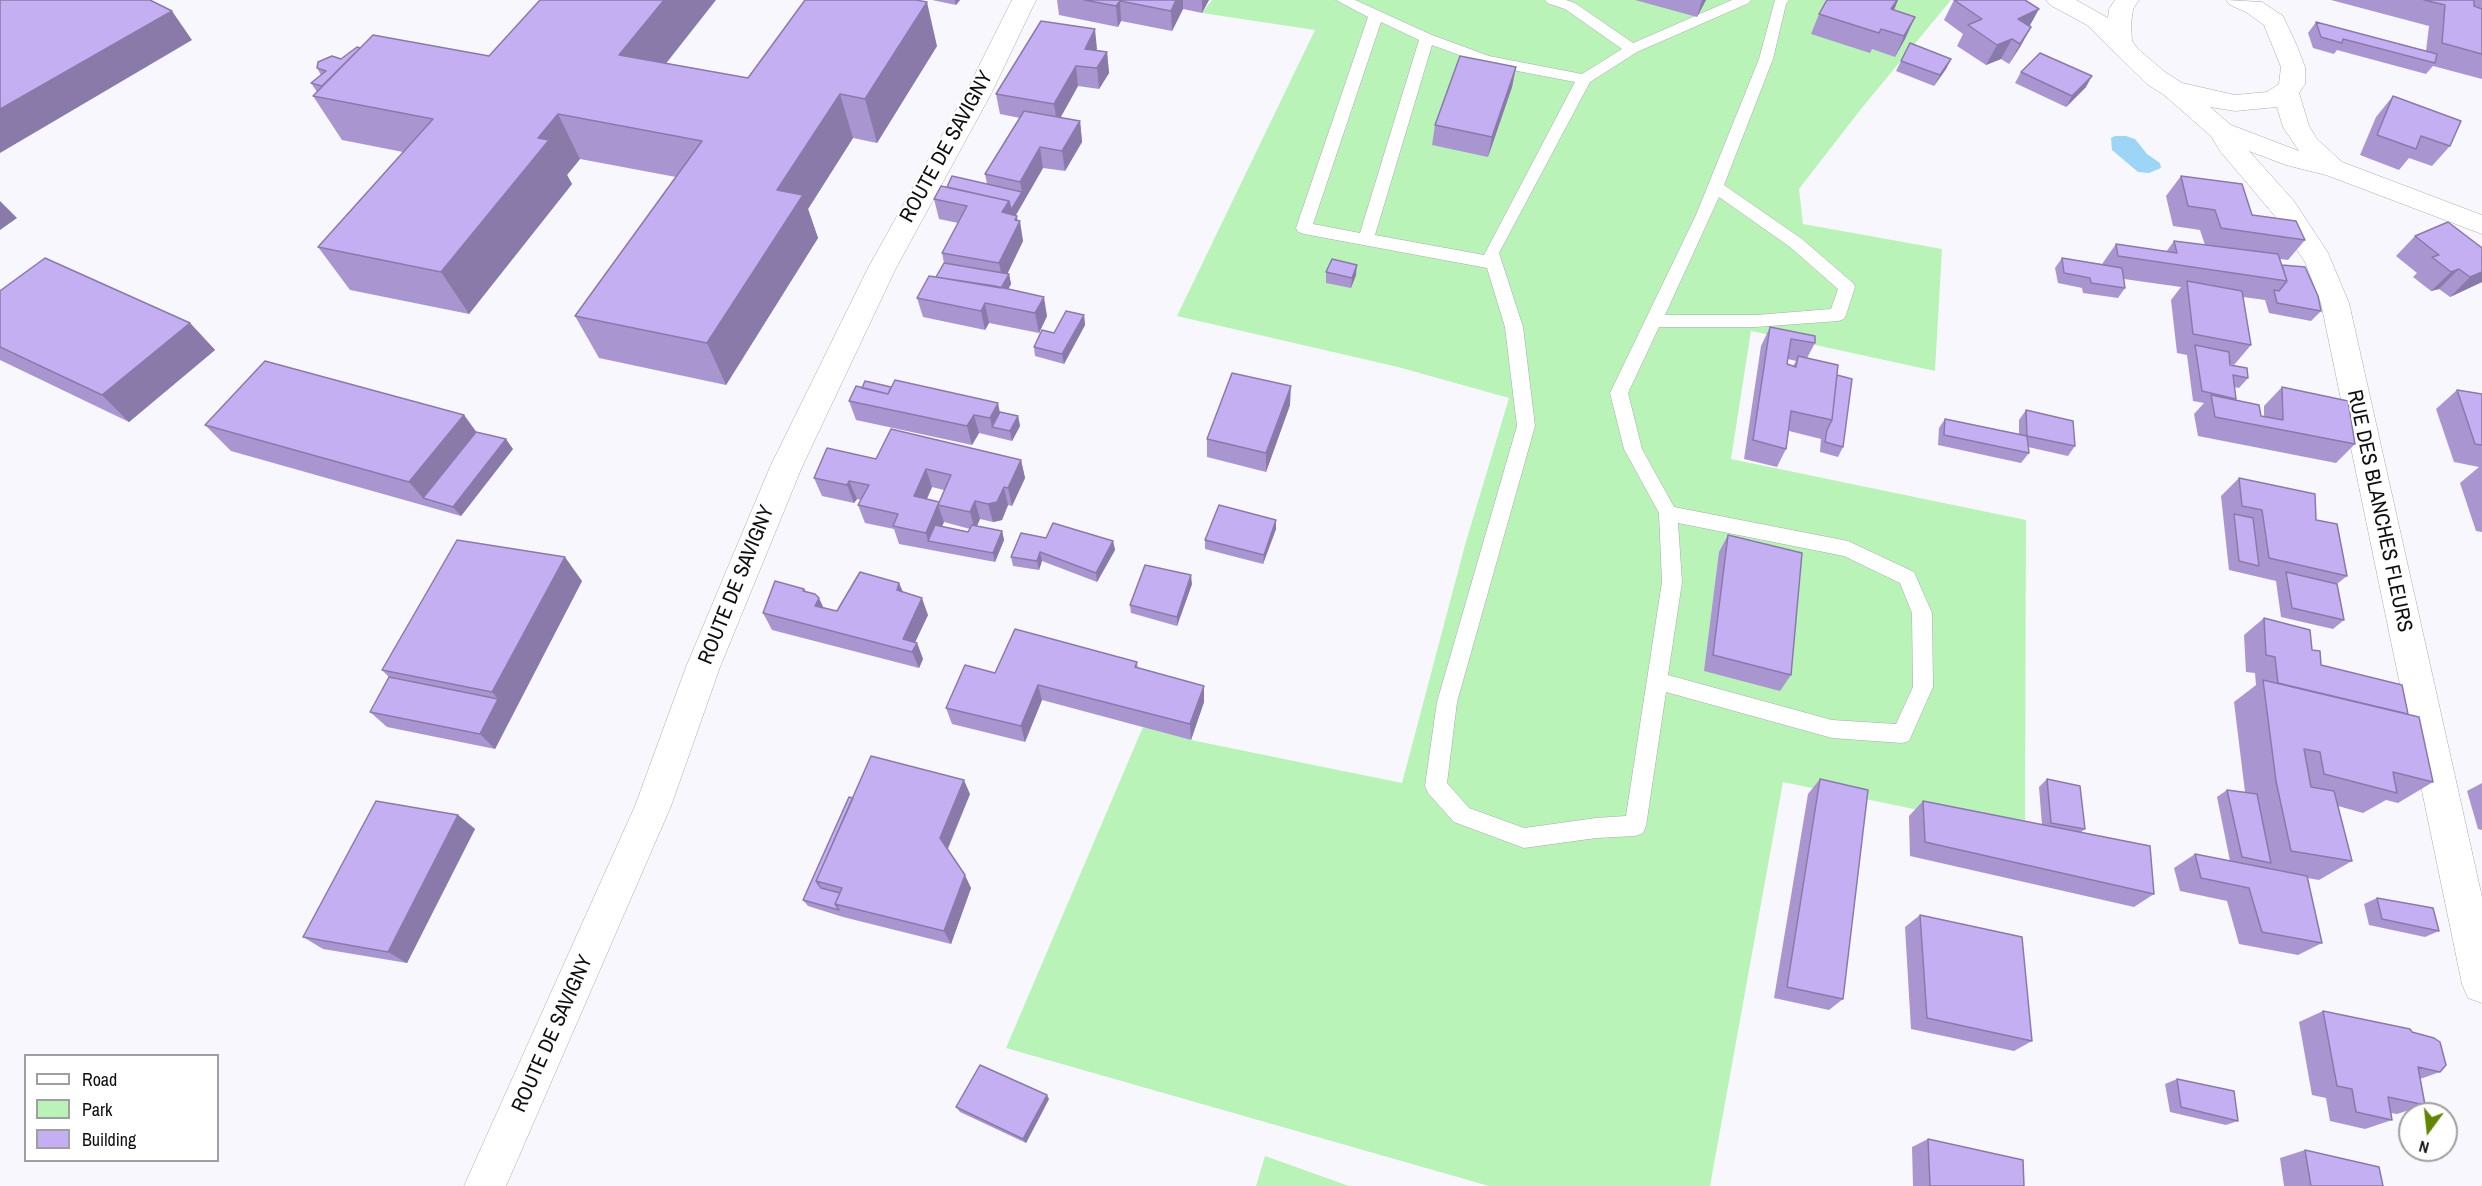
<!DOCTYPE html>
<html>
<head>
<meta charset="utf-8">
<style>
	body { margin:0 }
	#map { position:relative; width:2482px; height:1186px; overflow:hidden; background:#f9f7fe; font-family:"Archivo Narrow",sans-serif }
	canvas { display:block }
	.legend { position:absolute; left:24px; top:1054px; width:195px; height:108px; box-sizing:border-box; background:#fff; border:2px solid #9f9f9f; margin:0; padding:8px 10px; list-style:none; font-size:18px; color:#0f0e10 }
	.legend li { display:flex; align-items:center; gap:12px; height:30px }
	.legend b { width:30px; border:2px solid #9f9f9f }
	.north { position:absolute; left:2398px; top:1102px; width:60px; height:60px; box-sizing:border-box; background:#fff; border:2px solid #9f9f9f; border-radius:50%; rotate:195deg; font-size:16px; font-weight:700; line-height:24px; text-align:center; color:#0f0e10 }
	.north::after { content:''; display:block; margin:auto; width:21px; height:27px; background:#618502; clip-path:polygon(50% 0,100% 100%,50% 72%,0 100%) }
</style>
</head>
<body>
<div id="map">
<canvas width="2482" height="1186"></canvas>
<ul class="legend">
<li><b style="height:8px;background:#fff"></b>Road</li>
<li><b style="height:16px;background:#b9f3b8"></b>Park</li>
<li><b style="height:16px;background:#c5aff3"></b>Building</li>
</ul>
<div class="north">N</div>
</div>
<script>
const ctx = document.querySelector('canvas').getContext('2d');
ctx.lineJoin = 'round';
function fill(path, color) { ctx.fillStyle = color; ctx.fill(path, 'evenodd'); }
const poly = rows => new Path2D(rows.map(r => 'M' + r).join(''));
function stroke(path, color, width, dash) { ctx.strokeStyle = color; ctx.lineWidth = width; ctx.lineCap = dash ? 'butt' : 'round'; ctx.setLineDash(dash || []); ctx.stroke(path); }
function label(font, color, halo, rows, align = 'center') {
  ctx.font = font + ' "Archivo Narrow",sans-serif'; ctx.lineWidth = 4.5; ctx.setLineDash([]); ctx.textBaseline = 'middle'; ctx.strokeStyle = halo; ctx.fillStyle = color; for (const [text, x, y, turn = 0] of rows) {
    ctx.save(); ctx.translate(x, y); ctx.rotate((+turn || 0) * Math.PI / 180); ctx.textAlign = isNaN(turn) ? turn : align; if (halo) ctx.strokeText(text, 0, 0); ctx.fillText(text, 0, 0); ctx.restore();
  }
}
fill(poly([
	[1212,0,1951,0,1861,109,1799,189,1803,224,1942,249,1935,371,1751,331,1731,459,2026,520,2025,832,1783,782,1710,1186,1489,1186,1006,1048,1143,727,1191,740,1402,783,1465,545,1509,398,1398,367,1177,316,1315,30,1202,13],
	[1265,1156,1349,1186,1256,1186]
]), '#b9f3b8');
fill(poly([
	[2115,136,2126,136,2135,139,2147,154,2160,163,2161,168,2149,173,2138,172,2112,150,2111,138]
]), '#9dd5f6');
const service = poly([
	[1336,0,1355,0,1432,35,1489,56,1582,74,1622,49,1565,9,1547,3,1545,0,1566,0,1575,3,1633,43,1732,0,1751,0,1749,3,1637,52,1590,82,1499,253,1523,327,1535,426,1457,702,1447,783,1469,808,1524,828,1596,818,1626,816,1662,582,1659,513,1624,449,1610,393,1696,215,1759,59,1775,0,1789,0,1786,4,1773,59,1724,185,1802,239,1853,283,1855,287,1846,315,1844,319,1838,321,1756,327,1659,327,1628,393,1642,449,1674,507,1848,541,1914,572,1932,613,1933,687,1909,741,1902,743,1832,738,1666,692,1646,826,1643,833,1635,836,1596,838,1524,848,1454,822,1428,793,1425,786,1437,702,1517,426,1505,327,1487,268,1304,234,1298,232,1296,228,1368,17,1336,0],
	[1381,22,1419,40,1360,233,1313,224,1381,22],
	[1432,45,1486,65,1575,82,1484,255,1375,235,1432,45],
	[1719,197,1790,247,1838,289,1831,309,1756,315,1665,315,1719,197],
	[1678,523,1844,556,1900,583,1912,613,1913,687,1896,724,1832,720,1668,675,1682,582,1678,523]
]);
const minor = poly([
	[2046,0,2076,0,2108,18,2109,9,2115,0,2139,0,2133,9,2131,24,2132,41,2138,49,2165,72,2182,83,2235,95,2267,92,2279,84,2281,67,2264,25,2246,12,2230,5,2226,0,2262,2,2283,16,2297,46,2305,67,2305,84,2299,93,2309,126,2317,139,2342,162,2482,215,2482,234,2326,175,2286,165,2249,151,2294,201,2328,253,2349,303,2482,897,2482,1003,2468,998,2462,984,2321,303,2305,262,2274,215,2220,151,2211,136,2164,95,2147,84,2087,25,2050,5,2046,0],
	[2210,107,2235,111,2277,107,2283,127,2299,151,2231,125,2210,107]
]);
const secondary = poly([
	[1012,0,1036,0,992,92,896,268,802,467,720,667,671,806,506,1186,464,1186,635,806,686,667,770,467,868,268,966,92,1012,0]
]);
stroke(service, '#acaab1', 1);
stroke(minor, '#acaab1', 1);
stroke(secondary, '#acaab1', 1);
fill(service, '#fff');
fill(minor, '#fff');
fill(secondary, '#fff');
fill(poly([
	[932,0,960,0,956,5],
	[1057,0,1209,0,1202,13,1183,9,1172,31,1121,21,1118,27,1059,15],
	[1635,0,1706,0,1697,17],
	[1898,0,1894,10,1906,37,1895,57,1872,49,1870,53,1811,34,1819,14],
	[1954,0,2031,27,2020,47,2009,64,2001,59,1986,65,1957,46,1963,34,1944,20],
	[2331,0,2482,0,2482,79,2433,66,2426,74,2337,50,2334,54,2313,48,2308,33,2316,22,2426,51,2429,26],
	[937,46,877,143,853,138,808,209,818,238,726,385,599,358,575,316,676,177,580,159,567,175,572,184,469,314,350,290,318,247,403,152,342,140,313,96,317,92,311,83,321,75,317,68,341,59,489,56,666,63,748,78],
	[1097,49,1096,50,1107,52,1109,73,1099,89,1078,86,1060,118,1080,121,1082,142,1065,171,1043,168,1016,215,1023,241,1007,274,1009,274,1011,284,1008,289,1047,316,1039,333,989,323,985,330,923,317,917,298,936,277,944,263,942,253,958,223,939,219,934,199,947,187,987,184,985,174,1020,118,1000,114,996,94],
	[1951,59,1946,69,1934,86,1896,71,1901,61],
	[1516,67,1512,87,1488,157,1432,145,1435,125],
	[2021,72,2086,87,2066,107,2015,83],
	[2393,96,2450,146,2432,166,2409,158,2399,170,2360,155,2376,117],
	[2181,176,2252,215,2305,240,2288,260,2280,259,2282,265,2321,311,2311,321,2269,313,2265,300,2243,297,2251,345,2234,365,2230,364,2230,365,2248,378,2239,388,2234,387,2236,399,2234,400,2261,416,2264,416,2264,406,2282,387,2355,444,2336,463,2198,436,2194,414,2204,403,2193,401,2187,355,2177,353,2171,300,2181,287,2124,279,2125,288,2118,298,2083,293,2082,288,2058,283,2055,268,2062,258,2102,264,2116,244,2166,252,2174,241,2205,245,2200,230,2173,226,2166,196],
	[2415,236,2482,248,2482,282,2450,297,2439,289,2431,291,2413,277,2417,273,2396,256],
	[1326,272,1356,275,1351,288,1326,283],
	[0,291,190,323,215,350,129,422,0,360],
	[1084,315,1085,325,1064,364,1035,356,1034,347,1054,333],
	[1770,327,1815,343,1807,358,1837,375,1843,447,1838,457,1820,452,1821,439,1789,431,1786,449,1777,467,1744,459,1761,346],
	[1788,359,1796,361,1793,366,1787,364],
	[2457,390,2482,394,2482,532,2476,531,2460,483,2479,467,2454,462,2436,409],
	[849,401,1000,412,1018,416,1020,426,1012,441,979,433,972,445,856,420],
	[1290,405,1266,472,1207,457,1207,439],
	[2026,410,2075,446,2068,456,2028,447,2029,453,2021,463,1938,445,1939,428,1945,419,2019,434,2019,420],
	[464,415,476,432,513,449,461,516,231,451,205,425],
	[876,459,1021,460,1025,478,1012,506,1008,505,1002,520,993,522,980,519,977,526,1002,531,1004,540,995,562,899,544,894,529,865,523,858,505,861,500,857,499,854,503,822,496,814,478],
	[932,487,944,490,939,502,927,499],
	[944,522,970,529,968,532,942,526],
	[2239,478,2316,520,2347,576,2337,584,2344,620,2333,629,2281,617,2276,581,2229,570,2221,496],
	[1276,520,1276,529,1263,564,1205,549,1205,540],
	[1728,535,1791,675,1780,691,1704,671,1719,552],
	[1113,541,1115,550,1097,582,1042,561,1039,570,1013,566,1011,557],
	[582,581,495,749,387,727,370,712,389,677,382,670],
	[899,583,903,592,928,615,915,642,917,643,923,659,919,668,772,630,763,613,804,589,806,591,823,607,837,611],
	[1192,584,1177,626,1131,613,1130,605],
	[2264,618,2312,650,2321,665,2408,714,2433,782,2398,803,2386,800,2363,813,2338,806,2352,861,2319,880,2307,878,2322,943,2298,955,2239,944,2227,901,2180,891,2174,868,2195,854,2230,861,2217,797,2227,790,2245,792,2234,702,2256,685,2255,673,2246,672,2244,635],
	[1137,662,1138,668,1204,686,1204,702,1191,740,1042,700,1025,742,952,724,946,708,995,673],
	[1820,779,1843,999,1829,1010,1774,998,1808,794],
	[2047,779,2085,829,2080,833,2154,894,2134,907,1910,856,1909,816,1923,801,2042,825,2039,787],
	[2482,783,2482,830,2478,829,2467,791],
	[970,794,948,849,971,888,951,944,843,917,808,906,803,900,853,798],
	[458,815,475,829,407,963,323,949,303,937],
	[2377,898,2439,931,2425,937,2369,925,2364,904],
	[1920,915,2032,1041,2014,1051,1911,1029,1905,927],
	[2323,1011,2412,1032,2440,1072,2420,1079,2425,1105,2397,1114,2391,1113,2392,1120,2365,1129,2330,1121,2326,1098,2312,1095,2299,1022],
	[2177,1079,2238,1121,2226,1125,2170,1112,2165,1084],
	[1049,1099,1026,1143,960,1112,956,1107],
	[1928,1139,2024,1186,1913,1186,1912,1147],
	[2305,1150,2383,1186,2284,1186,2280,1158]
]), '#a996d1');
fill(poly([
	[664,0,716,0,638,99,619,55],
	[955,0,960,0,956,5],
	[1176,0,1183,0,1183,9,1172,31,1171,11],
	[1202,0,1209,0,1202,13],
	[1702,0,1706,0,1697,17],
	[1897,0,1898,0,1893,12,1891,9],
	[1120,1,1121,21,1118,27,1116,6],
	[927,2,937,46,877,143,865,99],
	[2039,9,2028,29,2018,19],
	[172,11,192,40,0,153,0,109],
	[1915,17,1906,37,1895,57,1904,36],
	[2031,27,2020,47,2009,64,2020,44],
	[1095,29,1097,49,1088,67,1085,49],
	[2012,39,2001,59,1986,65,1997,45],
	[1107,52,1109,73,1099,89,1097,68],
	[1951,59,1946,69,1934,86,1940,75],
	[1076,66,1078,86,1057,124,1054,104],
	[1516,67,1512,87,1488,157,1492,137],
	[2092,76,2086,87,2066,107,2072,96],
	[840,94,853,138,808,209,818,238,726,385,707,343,777,190],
	[558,114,580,159,567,175,572,184,469,314,441,272,538,138],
	[1080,121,1082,142,1065,171,1062,151],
	[1040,147,1043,168,1006,232,1002,212,1009,201,1022,192,1020,182],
	[0,201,17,218,0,230],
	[1017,216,1018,224,1020,221,1023,241,1003,283,999,263],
	[1357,265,1356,275,1351,288,1352,278],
	[2459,269,2439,289,2431,291,2451,272],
	[2482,272,2482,282,2450,297,2470,277],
	[1009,274,1011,284,999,306,997,296],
	[1044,297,1047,316,1039,333,1035,313],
	[985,303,989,323,985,330,981,311],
	[1084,315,1085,325,1064,364,1062,354],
	[190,323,215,350,129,422,102,395],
	[1291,386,1290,405,1266,472,1266,453],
	[998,403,1002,422,992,427,994,436,990,418],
	[464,415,483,441,423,498,409,482],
	[974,415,979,433,972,445,967,426],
	[1018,416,1020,426,1012,441,1010,431],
	[506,439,513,449,461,516,453,507],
	[1021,460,1025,478,1012,506,1008,488],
	[926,469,932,487,920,514,914,496],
	[849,481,857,499,854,503,847,485],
	[1004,487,1008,505,1002,520,993,522,988,504],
	[975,501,980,519,975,530,970,512],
	[938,505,944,522,935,542,928,541,926,533],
	[1276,520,1276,529,1263,564,1264,555],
	[1002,531,1004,540,995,562,993,553],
	[1113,541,1115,550,1097,582,1096,573],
	[1040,552,1042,561,1039,570,1037,561],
	[565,557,582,581,495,749,480,734,498,699,492,692],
	[1191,575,1192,584,1177,626,1177,617],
	[899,583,906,600,897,590],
	[819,598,827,615,815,606],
	[922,598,928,615,911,651,903,639],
	[917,643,923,659,919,668,912,652],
	[1038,685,1042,700,1025,742,1021,726],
	[1204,686,1204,702,1191,740,1190,724],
	[964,780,970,794,946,852,940,838],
	[458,815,475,829,407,963,388,952],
	[965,875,971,888,951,944,944,931],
	[1047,1095,1049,1099,1026,1143,1023,1139]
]), '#8a7aaa');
const building = poly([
	[0,0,150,0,172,11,0,109,0,0],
	[540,0,664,0,619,55,748,78,805,0,916,0,927,2,865,99,840,94,777,190,803,195,707,343,575,316,702,141,558,114,538,138,549,140,441,272,318,247,433,119,313,96,373,35,489,56,540,0],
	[1084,0,1176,0,1171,11,1120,1,1116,6,1084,0],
	[1827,0,1897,0,1891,9,1915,17,1904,36,1881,29,1879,33,1819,14,1827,0],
	[1954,0,2025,0,2039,9,2018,19,2031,27,2020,44,2012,39,1997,45,1968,25,1982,19,1954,0],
	[2424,0,2474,0,2474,6,2482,9,2482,54,2442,43,2445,5,2424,0],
	[1041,21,1095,29,1085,49,1107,52,1097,68,1076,66,1054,104,996,94,1041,21],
	[2316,22,2437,54,2435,63,2343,39,2342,43,2321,37,2316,22],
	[1910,43,1951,59,1940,75,1901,61,1910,43],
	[357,47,360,48,322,86,311,83,326,71,317,68,318,62,332,56,341,59,357,47],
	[2040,53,2092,76,2072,96,2021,72,2040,53],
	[1460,56,1516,67,1492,137,1435,125,1460,56],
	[2393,96,2461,121,2450,146,2421,136,2416,149,2377,135,2393,96],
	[1024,111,1080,121,1062,151,1040,147,1020,182,985,174,1024,111],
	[952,176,1022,192,1011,210,1009,201,947,187,952,176],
	[2181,176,2242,184,2252,215,2296,221,2305,240,2221,228,2215,210,2188,206,2181,176],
	[941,186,1009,201,1002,212,1017,216,1015,220,1020,221,999,263,942,253,967,206,934,199,941,186],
	[2448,222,2482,248,2482,272,2470,277,2459,269,2451,272,2432,257,2439,255,2415,236,2448,222],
	[2174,241,2278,254,2287,281,2118,256,2116,244,2177,253,2174,241],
	[45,258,190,323,102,395,0,347,0,291,45,258],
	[2062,258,2122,268,2125,288,2091,283,2090,278,2064,273,2062,258],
	[1332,259,1357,265,1352,278,1326,272,1332,259],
	[944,263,1009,274,1001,288,936,277,944,263],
	[2282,265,2305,267,2318,296,2321,311,2277,303,2274,290,2279,291,2287,281,2282,265],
	[929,276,995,286,1044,297,1035,313,985,303,981,311,917,298,929,276],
	[2187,281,2242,291,2251,345,2193,334,2187,281],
	[1066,311,1084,315,1062,354,1034,347,1042,330,1054,333,1066,311],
	[1770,327,1815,336,1815,343,1791,339,1787,364,1796,367,1798,356,1838,365,1832,420,1791,411,1786,449,1753,440,1770,327],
	[2195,345,2229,352,2230,365,2247,368,2248,378,2233,375,2236,399,2202,391,2195,345],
	[265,361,464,415,409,482,205,425,265,361],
	[1232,373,1291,386,1266,453,1207,439,1232,373],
	[1837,375,1852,379,1843,447,1825,442,1827,430,1832,420,1837,375],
	[895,380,998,403,990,418,974,415,967,426,849,401,856,386,888,394,895,380],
	[865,381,891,387,888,394,862,388,865,381],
	[2282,387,2348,401,2355,444,2215,417,2211,395,2259,405,2261,416,2283,420,2282,387],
	[2457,390,2482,394,2482,445,2475,444,2457,390],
	[2026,410,2073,421,2075,446,2027,436,2029,453,1944,435,1945,419,2027,436,2026,410],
	[1000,412,1018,416,1010,431,992,427,1000,412],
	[891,429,1021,460,1008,488,1004,487,997,502,988,504,975,501,970,512,938,505,951,475,926,469,914,496,939,502,926,533,893,526,898,514,858,505,869,485,849,481,847,485,814,478,827,448,876,459,891,429],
	[476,432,506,439,453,507,423,498,476,432],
	[2239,478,2315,494,2316,520,2337,524,2347,576,2269,558,2262,510,2242,506,2239,478],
	[1219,505,1276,520,1264,555,1205,540,1219,505],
	[2234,514,2253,518,2259,566,2239,561,2234,514],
	[1053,523,1113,541,1096,573,1040,552,1037,561,1011,557,1021,533,1046,538,1053,523],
	[935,525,968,532,972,525,1002,531,993,553,928,541,935,525],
	[1728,535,1802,553,1791,675,1713,655,1728,535],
	[457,540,565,557,492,692,382,670,457,540],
	[1145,565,1191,575,1177,617,1130,605,1145,565],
	[860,572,899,583,897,590,922,598,903,639,917,643,912,652,763,613,775,581,804,589,803,591,815,594,819,598,815,606,837,611,860,572],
	[2286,572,2337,584,2344,620,2292,608,2286,572],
	[2264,618,2310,630,2312,650,2320,651,2321,665,2402,685,2408,714,2278,683,2275,657,2266,655,2264,618],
	[1015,629,1137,662,1135,667,1204,686,1190,724,1038,685,1021,726,946,708,965,665,995,673,1015,629],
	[389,677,498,699,480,734,370,712,389,677],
	[2263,680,2419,717,2433,782,2393,772,2397,793,2324,774,2320,752,2304,749,2311,787,2334,791,2352,861,2291,851,2276,781,2263,680],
	[871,756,964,780,940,838,965,875,944,931,835,904,842,888,816,881,871,756],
	[1820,779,1868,790,1843,999,1787,987,1820,779],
	[2047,779,2080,786,2085,829,2051,823,2047,779],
	[2227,790,2257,794,2271,863,2242,857,2227,790],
	[849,797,853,798,816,881,821,888,840,893,835,904,839,910,803,900,849,797],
	[376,801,458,815,388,952,303,937,376,801],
	[1923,801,2150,846,2154,894,1925,842,1923,801],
	[2195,854,2307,876,2322,943,2262,932,2249,888,2201,878,2195,854],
	[2377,898,2433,908,2439,931,2382,919,2377,898],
	[1920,915,2022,937,2032,1041,1927,1018,1920,915],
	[2323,1011,2410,1029,2412,1032,2434,1038,2440,1042,2446,1065,2440,1072,2418,1067,2425,1105,2388,1097,2392,1120,2356,1112,2352,1089,2337,1086,2323,1011],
	[980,1065,1047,1095,1023,1139,956,1107,980,1065],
	[2177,1079,2234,1091,2238,1121,2181,1107,2177,1079],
	[1928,1139,2023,1160,2024,1186,1930,1186,1928,1139],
	[2305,1150,2379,1167,2383,1186,2311,1186,2305,1150]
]);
fill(building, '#c5aff3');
stroke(building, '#8a7aaa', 1.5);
label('21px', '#0f0e10', '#fff', [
	["ROUTE DE SAVIGNY",947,147,-61],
	["RUE DES BLANCHES FLEURS",2379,511,78],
	["ROUTE DE SAVIGNY",737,585,-68],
	["ROUTE DE SAVIGNY",553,1034,-66]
]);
</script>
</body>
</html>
